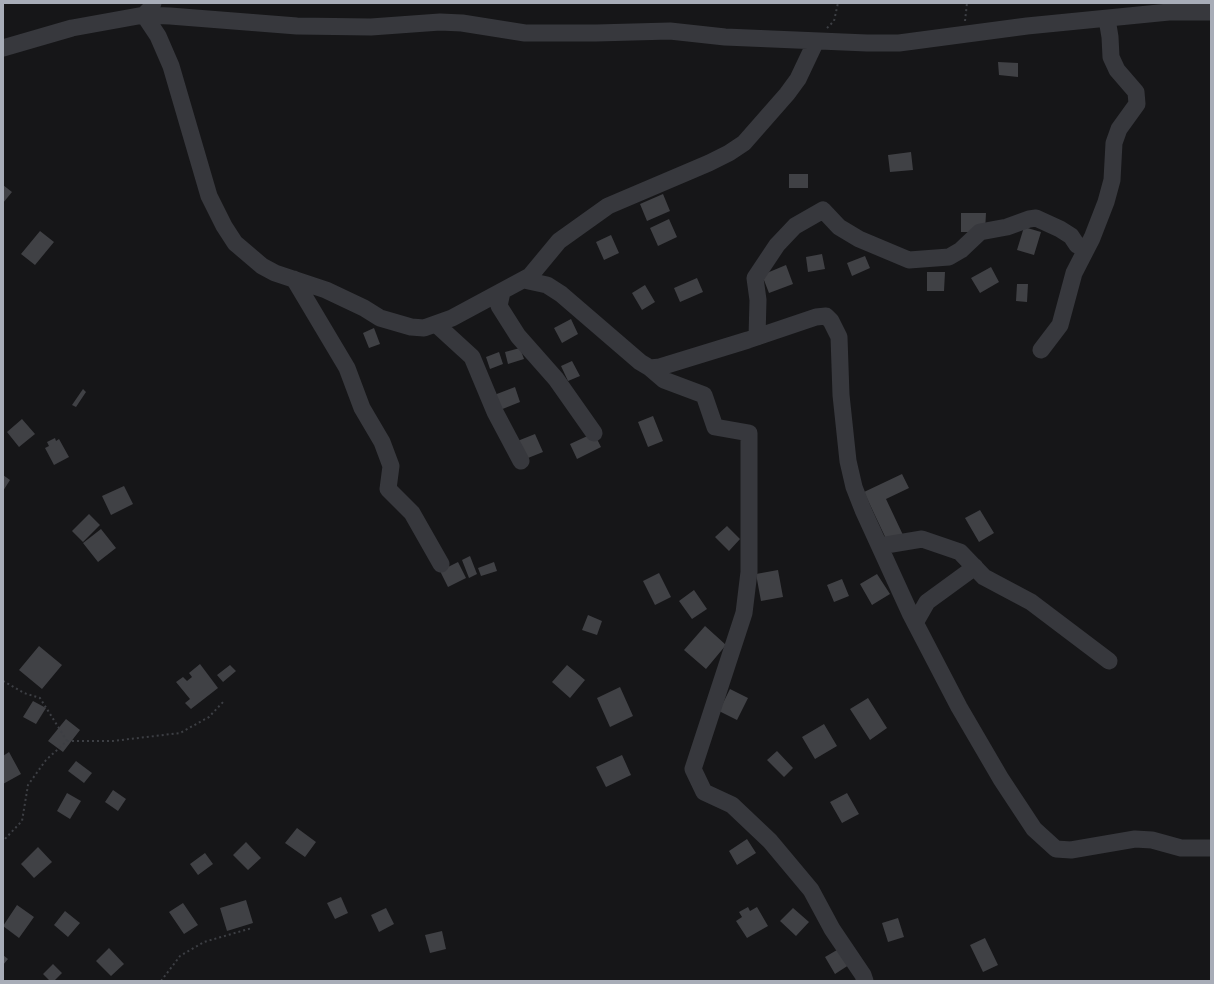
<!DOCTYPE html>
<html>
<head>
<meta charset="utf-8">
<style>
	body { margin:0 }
	#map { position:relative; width:1214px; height:984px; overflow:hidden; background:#161618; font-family:Commissioner,sans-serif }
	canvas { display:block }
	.frame { position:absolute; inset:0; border:4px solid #a8adb8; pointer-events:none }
</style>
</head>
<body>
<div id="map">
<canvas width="1214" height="984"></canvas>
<div class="frame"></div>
</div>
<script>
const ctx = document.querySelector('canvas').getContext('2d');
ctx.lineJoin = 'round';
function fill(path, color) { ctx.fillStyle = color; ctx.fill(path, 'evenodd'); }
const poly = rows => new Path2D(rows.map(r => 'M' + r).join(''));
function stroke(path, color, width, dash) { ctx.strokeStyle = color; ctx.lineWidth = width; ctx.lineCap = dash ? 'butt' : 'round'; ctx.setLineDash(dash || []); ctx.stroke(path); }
fill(poly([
	[998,62,1018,63,1018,77,999,75],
	[911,152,913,170,890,172,888,155],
	[789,174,808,174,808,188,789,188],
	[3,185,12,192,3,203],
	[663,194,670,211,647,221,640,204],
	[961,213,986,213,985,232,961,232],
	[669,219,677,237,658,246,650,228],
	[1024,227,1041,232,1034,255,1017,250],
	[40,231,54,242,35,265,21,254],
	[611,235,619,253,604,260,596,242],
	[822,254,825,269,808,272,806,257],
	[865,256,870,268,852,276,847,263],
	[786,265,793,284,769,293,762,275],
	[991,267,999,282,980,293,971,278],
	[927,272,945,272,944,291,927,291],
	[697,278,703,292,680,302,674,288],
	[1017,284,1028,284,1027,302,1016,301],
	[645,285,655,302,642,310,632,293],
	[571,319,578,334,562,343,554,328],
	[374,328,380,344,369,348,363,333],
	[520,348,524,359,508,364,505,352],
	[499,352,503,364,490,369,486,357],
	[572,361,580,376,568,381,561,366],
	[515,387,520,402,495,412,489,397],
	[83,389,86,392,76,407,72,405],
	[653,416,663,441,648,447,638,422],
	[22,419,35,434,19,447,7,432],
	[594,433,601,447,577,459,570,444],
	[535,434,543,452,523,460,515,442],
	[55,438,56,441,59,439,69,457,54,465,45,448,49,446,47,442],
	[902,474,909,488,886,499,903,535,888,543,864,492],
	[3,475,10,480,3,491],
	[124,486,133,504,111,515,102,496],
	[980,510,994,533,979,542,965,518],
	[89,514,100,525,83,542,72,531],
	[727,526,740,539,729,551,715,537],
	[101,529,116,548,98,562,83,543],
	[470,556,477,574,469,578,462,560],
	[458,562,466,578,448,587,440,571],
	[494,562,497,571,481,576,478,568],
	[778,570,783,597,761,601,756,574],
	[659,573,671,597,655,605,643,581],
	[877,574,890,594,872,605,860,584],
	[842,579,849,596,834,602,827,585],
	[694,590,707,609,692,619,679,601],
	[588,615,602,621,597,635,582,630],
	[705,626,726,645,706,669,684,650],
	[39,646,62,665,42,689,19,670],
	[200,664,218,688,191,709,185,703,190,699,176,682,183,677,187,681,192,677,189,673],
	[230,665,236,671,223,682,217,675],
	[567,665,585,680,570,698,552,682],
	[620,687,633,716,610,727,597,698],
	[730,689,748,698,737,720,719,711],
	[868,698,887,728,870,740,850,709],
	[33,701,46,708,36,724,23,717],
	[66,719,80,730,63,752,48,741],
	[824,724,837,746,815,759,802,737],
	[777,751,793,768,784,777,767,760],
	[9,752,21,774,3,784,3,756],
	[622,755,631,775,606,787,596,767],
	[76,761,92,773,84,783,68,771],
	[113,790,126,799,118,811,105,802],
	[67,793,81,801,70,819,57,811],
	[847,793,859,814,842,823,830,802],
	[297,828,316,842,305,857,285,843],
	[747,839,756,853,737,865,729,851],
	[246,842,261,858,248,870,233,855],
	[38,847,52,862,34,878,21,864],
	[205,853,213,864,198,875,190,864],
	[341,897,348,913,335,919,327,903],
	[246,900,253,923,227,931,220,908],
	[183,903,198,925,184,934,169,912],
	[17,905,34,917,19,938,3,926],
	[748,907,750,911,757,907,768,926,747,938,736,921,742,917,739,912],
	[386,908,394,924,379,932,371,915],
	[793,908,809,922,796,936,780,921],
	[65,911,80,923,68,937,54,925],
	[898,918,904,937,888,942,882,923],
	[442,931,446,949,430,953,425,935],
	[985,938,998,965,983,972,970,945],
	[842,947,852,963,835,974,825,957],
	[109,948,124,964,111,976,96,961],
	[3,955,8,959,3,965],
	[53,964,62,973,54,981,50,981,43,974]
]), '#404145');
stroke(poly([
	[965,21,967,3],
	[827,28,834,21,838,3],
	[3,681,24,693,40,698,67,741,46,760,28,785,22,821,3,841],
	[67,741,113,741,180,733,209,717,224,701],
	[161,981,180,956,204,942,252,928]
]), '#3d3f44', 2, [2, 3]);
stroke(poly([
	[153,3,151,8,144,15,158,36,171,66,209,196,224,226,235,243,262,266,275,273,326,290,364,308,380,318,411,327,424,328,452,318,530,276,559,241,608,206,709,163,729,153,744,143,787,94,798,79,816,41],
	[3,48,72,28,144,15,170,16,297,26,371,27,440,22,462,23,525,33,596,33,670,31,725,37,867,43,899,43,1027,26,1169,12,1211,12],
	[294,279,347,368,362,408,382,442,391,466,388,489,412,513,441,564],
	[524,280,547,285,561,294,640,362,650,368,660,367,748,340,816,317,826,316,831,321,839,337,841,395,848,461,854,487,863,510,910,613,959,707,1001,779,1034,829,1056,849,1071,850,1135,839,1152,840,1181,848,1211,848],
	[502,292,499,306,518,336,556,379,594,433],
	[437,325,472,357,495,412,521,461],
	[757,337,758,300,755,278,777,245,795,226,823,210,839,227,859,239,909,260,949,257,961,250,980,232,1007,227,1029,219,1036,218,1060,229,1071,236,1077,245,1087,248],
	[1041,350,1060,325,1074,273,1092,238,1106,202,1112,180,1114,143,1119,129,1137,104,1136,92,1117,70,1111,57,1110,37,1107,19],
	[650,368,664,380,704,395,715,427,749,433,749,572,744,613,693,769,704,792,732,805,770,841,811,890,832,929,863,975,865,981],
	[880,546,922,539,960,552,984,577,1031,602,1109,661],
	[915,623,927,602,975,567]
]), '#37383d', 17);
</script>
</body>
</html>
